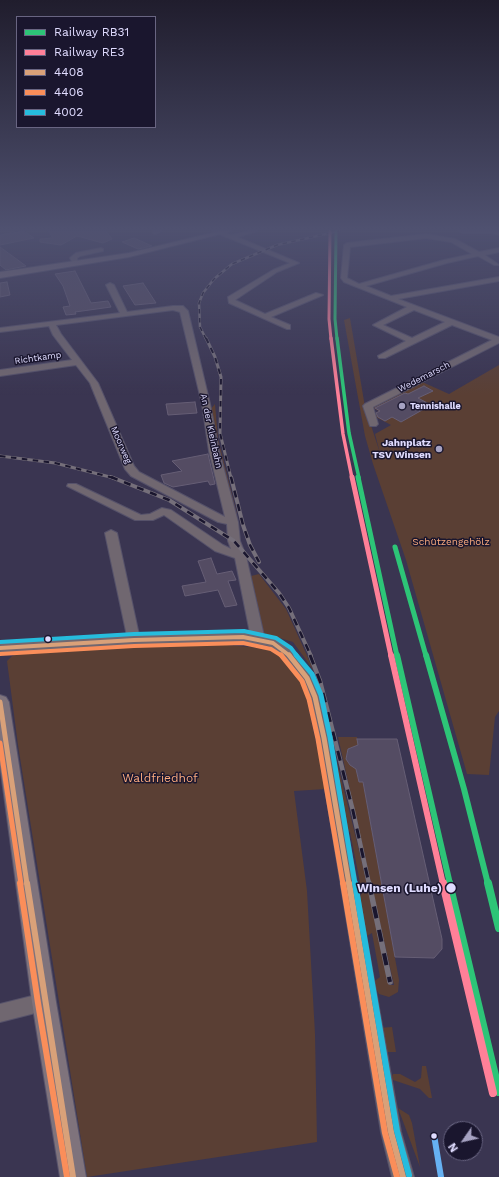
<!DOCTYPE html>
<html>
<head>
<meta charset="utf-8">
<style>
	body { margin:0 }
	#map { position:relative; width:499px; height:1177px; overflow:hidden; background:#3a3551; font-family:"Work Sans",sans-serif }
	canvas { display:block }
	.legend { position:absolute; left:16px; top:16px; width:140px; height:112px; box-sizing:border-box; background:#1a162e; border:1px solid #696582; margin:0; padding:5px 7px; list-style:none; font-size:12px; color:#e0dcff }
	.legend li { display:flex; align-items:center; gap:8px; height:20px }
	.legend b { width:20px; border:1px solid #696582 }
	.north { position:absolute; left:443px; top:1121px; width:40px; height:40px; box-sizing:border-box; background:#1a162e; border:1px solid #696582; border-radius:50%; rotate:236deg; font-size:11px; font-weight:700; line-height:16px; text-align:center; color:#e0dcff }
	.north::after { content:''; display:block; margin:auto; width:14px; height:18px; background:#a6a2c2; clip-path:polygon(50% 0,100% 100%,50% 72%,0 100%) }
</style>
</head>
<body>
<div id="map">
<canvas width="499" height="1177"></canvas>
<ul class="legend">
<li><b style="height:5px;background:#2dc577"></b>Railway RB31</li>
<li><b style="height:5px;background:#ff8098"></b>Railway RE3</li>
<li><b style="height:5px;background:#d9a179"></b>4408</li>
<li><b style="height:5px;background:#fa8e5a"></b>4406</li>
<li><b style="height:5px;background:#26bcdd"></b>4002</li>
</ul>
<div class="north">N</div>
</div>
<script>
const ctx = document.querySelector('canvas').getContext('2d');
ctx.lineJoin = 'round';
function fill(path, color) { ctx.fillStyle = color; ctx.fill(path, 'evenodd'); }
const poly = rows => new Path2D(rows.map(r => 'M' + r).join(''));
function stroke(path, color, width, dash) { ctx.strokeStyle = color; ctx.lineWidth = width; ctx.lineCap = dash ? 'butt' : 'round'; ctx.setLineDash(dash || []); ctx.stroke(path); }
function label(font, color, halo, rows, align = 'center') {
  ctx.font = font + ' "Work Sans",sans-serif'; ctx.lineWidth = 3; ctx.setLineDash([]); ctx.textBaseline = 'middle'; ctx.strokeStyle = halo; ctx.fillStyle = color; for (const [text, x, y, turn = 0] of rows) {
    ctx.save(); ctx.translate(x, y); ctx.rotate((+turn || 0) * Math.PI / 180); ctx.textAlign = isNaN(turn) ? turn : align; if (halo) ctx.strokeText(text, 0, 0); ctx.fillText(text, 0, 0); ctx.restore();
  }
}
fill(poly([
	[350,318,365,407,380,453,375,434,391,425,372,415,379,411,371,407,420,381,449,394,499,365,499,711,495,717,489,775,467,774,406,560,373,464,365,436,344,320],
	[215,404,218,439,237,514,234,513,210,410],
	[259,574,286,609,314,671,293,642,263,633,251,576],
	[135,643,227,645,273,649,284,656,300,678,305,692,326,789,294,791,307,891,315,1034,317,1142,87,1177,18,745,7,661,12,656,28,651],
	[338,737,357,737,358,745,348,749,346,756,350,765,356,768,359,782,363,782,399,980,398,992,389,997,379,994,372,983,380,977,372,933,365,937,359,898,362,893,350,832,346,829,332,759,336,758,361,858,389,985,394,985],
	[392,1027,396,1052,383,1052,379,1028],
	[422,1066,426,1066,432,1098,429,1098,420,1089,393,1080,392,1076,393,1074,400,1074,415,1082,421,1078],
	[398,1108,409,1115,412,1123,420,1167]
]), '#5a3f34');
const building = poly([
	[24,231,34,238,0,245,0,235,24,231],
	[48,231,106,231,112,239,103,243,77,236,61,245,40,242,40,239,53,238,48,231],
	[134,238,152,246,138,249,122,242,134,238],
	[0,247,26,266,6,270,0,265,0,247],
	[75,271,91,303,108,301,111,307,75,312,76,314,66,315,63,307,70,306,63,286,55,274,75,271],
	[7,282,10,295,0,297,0,283,7,282],
	[143,283,156,303,135,305,123,286,143,283],
	[424,386,433,391,418,398,431,405,401,422,392,417,385,421,378,417,376,413,380,411,375,408,405,393,408,394,424,386],
	[195,402,197,413,168,415,166,404,195,402],
	[208,454,215,484,210,485,208,481,173,487,164,483,161,475,182,471,172,461,208,454],
	[211,558,217,574,232,571,236,580,228,581,237,605,225,607,218,590,185,596,182,586,206,582,198,561,211,558],
	[357,739,397,739,442,939,442,949,434,958,395,957,363,782,359,782,356,769,350,765,346,759,348,749,358,745,357,739]
]);
fill(building, '#544c63');
stroke(building, '#665e75', 1);
const minor = poly([
	[153,231,162,231,155,234,153,233,153,231],
	[212,231,220,231,231,235,249,231,258,231,237,237,299,263,277,272,235,300,265,314,316,293,323,295,271,317,290,325,290,329,287,329,229,303,228,297,273,270,290,263,212,231],
	[459,231,498,231,499,235,492,233,462,233,459,231],
	[426,234,455,239,479,252,499,248,499,252,485,255,499,265,494,265,478,256,447,263,366,286,391,296,499,277,499,281,398,299,499,337,499,343,373,407,378,424,376,426,370,426,363,406,365,404,492,340,452,325,385,358,379,358,378,356,406,341,373,325,407,307,344,282,341,278,344,245,347,243,426,234],
	[426,238,451,242,472,254,444,260,359,284,347,278,350,247,426,238],
	[414,310,445,322,412,338,383,325,414,310],
	[101,248,103,249,103,251,80,256,77,258,78,265,74,265,70,258,76,253,101,248],
	[110,283,114,285,127,312,173,306,183,306,188,311,210,404,219,451,238,522,240,541,246,556,264,636,278,640,292,649,312,674,322,697,331,738,401,1132,414,1177,392,1177,381,1132,317,738,308,697,301,680,282,655,269,646,243,642,134,645,0,653,0,643,127,636,105,533,111,530,117,533,139,635,250,633,235,558,215,551,164,515,153,520,135,520,67,486,68,484,76,484,141,515,150,514,162,508,171,510,223,545,231,549,228,541,227,524,218,522,131,476,125,469,90,383,76,365,0,376,0,370,72,360,53,335,49,326,0,332,0,328,120,313,106,285,110,283],
	[173,310,180,312,202,404,209,451,225,517,139,472,134,466,98,383,61,334,56,325,173,310],
	[44,993,51,995,53,1002,51,1009,0,1022,0,1004,44,993]
]);
const major = poly([
	[220,231,232,231,129,257,0,278,0,272,129,253,220,231],
	[0,695,6,697,9,702,56,1002,86,1177,60,1177,32,1002,0,765,0,695]
]);
stroke(minor, '#56526a', 2);
stroke(major, '#56526a', 2);
fill(minor, '#706770');
fill(major, '#7f737c');
const railFar4 = poly([
	[206,339,200,327,199,303,203,293,214,279,232,264,277,245,339,231]
]);
const railFar3 = poly([
	[206,338,215,357,221,377,220,433,231,478],
	[0,456,55,463,114,478]
]);
const railFar2 = poly([
	[111,477,169,500,234,541,279,593,289,608,311,656],
	[231,477,243,525,250,545,259,562]
]);
const railFar1 = poly([
	[310,655,320,681,353,811,369,884]
]);
const rail = poly([
	[369,883,390,982]
]);
stroke(railFar4, '#756f7a', 2.5);
stroke(railFar3, '#756f7a', 3);
stroke(railFar2, '#756f7a', 4);
stroke(railFar1, '#756f7a', 4.5);
stroke(rail, '#756f7a', 5.5);
stroke(railFar4, '#1a162e', 1.5, [4.5]);
stroke(railFar3, '#1a162e', 2, [5.5]);
stroke(railFar2, '#1a162e', 2.5, [7]);
stroke(railFar1, '#1a162e', 3, [10]);
stroke(rail, '#1a162e', 4, [12]);
stroke(poly([
	[0,648,134,640,243,637,273,643,290,656]
]), '#d9a179', 4);
stroke(poly([
	[289,655,307,678,315,697,324,738,349,884],
	[0,702,27,884]
]), '#d9a179', 5);
stroke(poly([
	[27,883,73,1177],
	[349,883,391,1132,403,1177]
]), '#d9a179', 6);
stroke(poly([
	[0,654,134,646,243,643,271,649,282,656]
]), '#fa8e5a', 4);
stroke(poly([
	[281,655,302,681,309,699,318,739,343,884],
	[0,743,21,884]
]), '#fa8e5a', 5);
stroke(poly([
	[20,883,38,1003,67,1177],
	[343,883,385,1133,397,1177]
]), '#fa8e5a', 6);
stroke(poly([
	[0,642,134,634,244,631,276,638,291,648,297,656]
]), '#26bcdd', 4);
stroke(poly([
	[296,655,312,674,321,695,330,737,355,884]
]), '#26bcdd', 5);
stroke(poly([
	[355,883,397,1131,409,1175]
]), '#26bcdd', 6);
stroke(poly([
	[434,1135,441,1177]
]), '#66b1f2', 6);
stroke(poly([
	[336,231,335,319,337,339]
]), '#2dc577', 3);
stroke(poly([
	[337,338,349,433,359,478]
]), '#2dc577', 3.5);
stroke(poly([
	[358,477,397,656],
	[395,547,426,656]
]), '#2dc577', 5);
stroke(poly([
	[397,655,450,884],
	[426,655,464,789,488,884]
]), '#2dc577', 6);
stroke(poly([
	[449,883,499,1092],
	[488,883,499,928]
]), '#2dc577', 8);
stroke(poly([
	[330,231,329,319,331,339]
]), '#ff8098', 3);
stroke(poly([
	[331,338,343,434,352,478]
]), '#ff8098', 3.5);
stroke(poly([
	[352,477,391,656]
]), '#ff8098', 5);
stroke(poly([
	[391,655,443,884]
]), '#ff8098', 6);
stroke(poly([
	[443,883,493,1093]
]), '#ff8098', 8);
const sky = ctx.createLinearGradient(0, 0, 0, 395);
sky.addColorStop(0, '#201d2d');
sky.addColorStop(0.58, '#4f5170');
sky.addColorStop(1, '#4f517000');
ctx.fillStyle = sky;
ctx.fillRect(0, 0, 499, 395);
for (const [x, y, r, color] of [
	[402,406,4,"#a6a2c2"],
	[439,449,4,"#a6a2c2"],
	[48,639,3.5,"#e0dcff"],
	[451,888,5.5,"#e0dcff"],
	[434,1136,3.5,"#e0dcff"]
]) { const dot = new Path2D(); dot.arc(x, y, r, 0, 2 * Math.PI); ctx.fillStyle = color; ctx.fill(dot); stroke(dot, '#1a162e', 1.5); }
label('9px', '#e0dcff', '#1a162e', [
	["Richtkamp",38,358,-8],
	["Wedemarsch",424,377,-27],
	["An der Kleinbahn",211,431,78],
	["Moorweg",121,445,67]
]);
label('bold 9px', '#e0dcff', '#1a162e', [
	["Tennishalle",410,406]
], 'left');
label('bold 10px', '#e0dcff', '#1a162e', [
	["Jahnplatz",431,443],
	["TSV Winsen",431,455]
], 'right');
label('10px', '#fdac7f', '#1a162e', [
	["Schützengehölz",451,542]
]);
label('12px', '#fdac7f', '#1a162e', [
	["Waldfriedhof",160,778]
]);
label('bold 12px', '#e0dcff', '#1a162e', [
	["Winsen (Luhe)",442,888]
], 'right');
</script>
</body>
</html>
